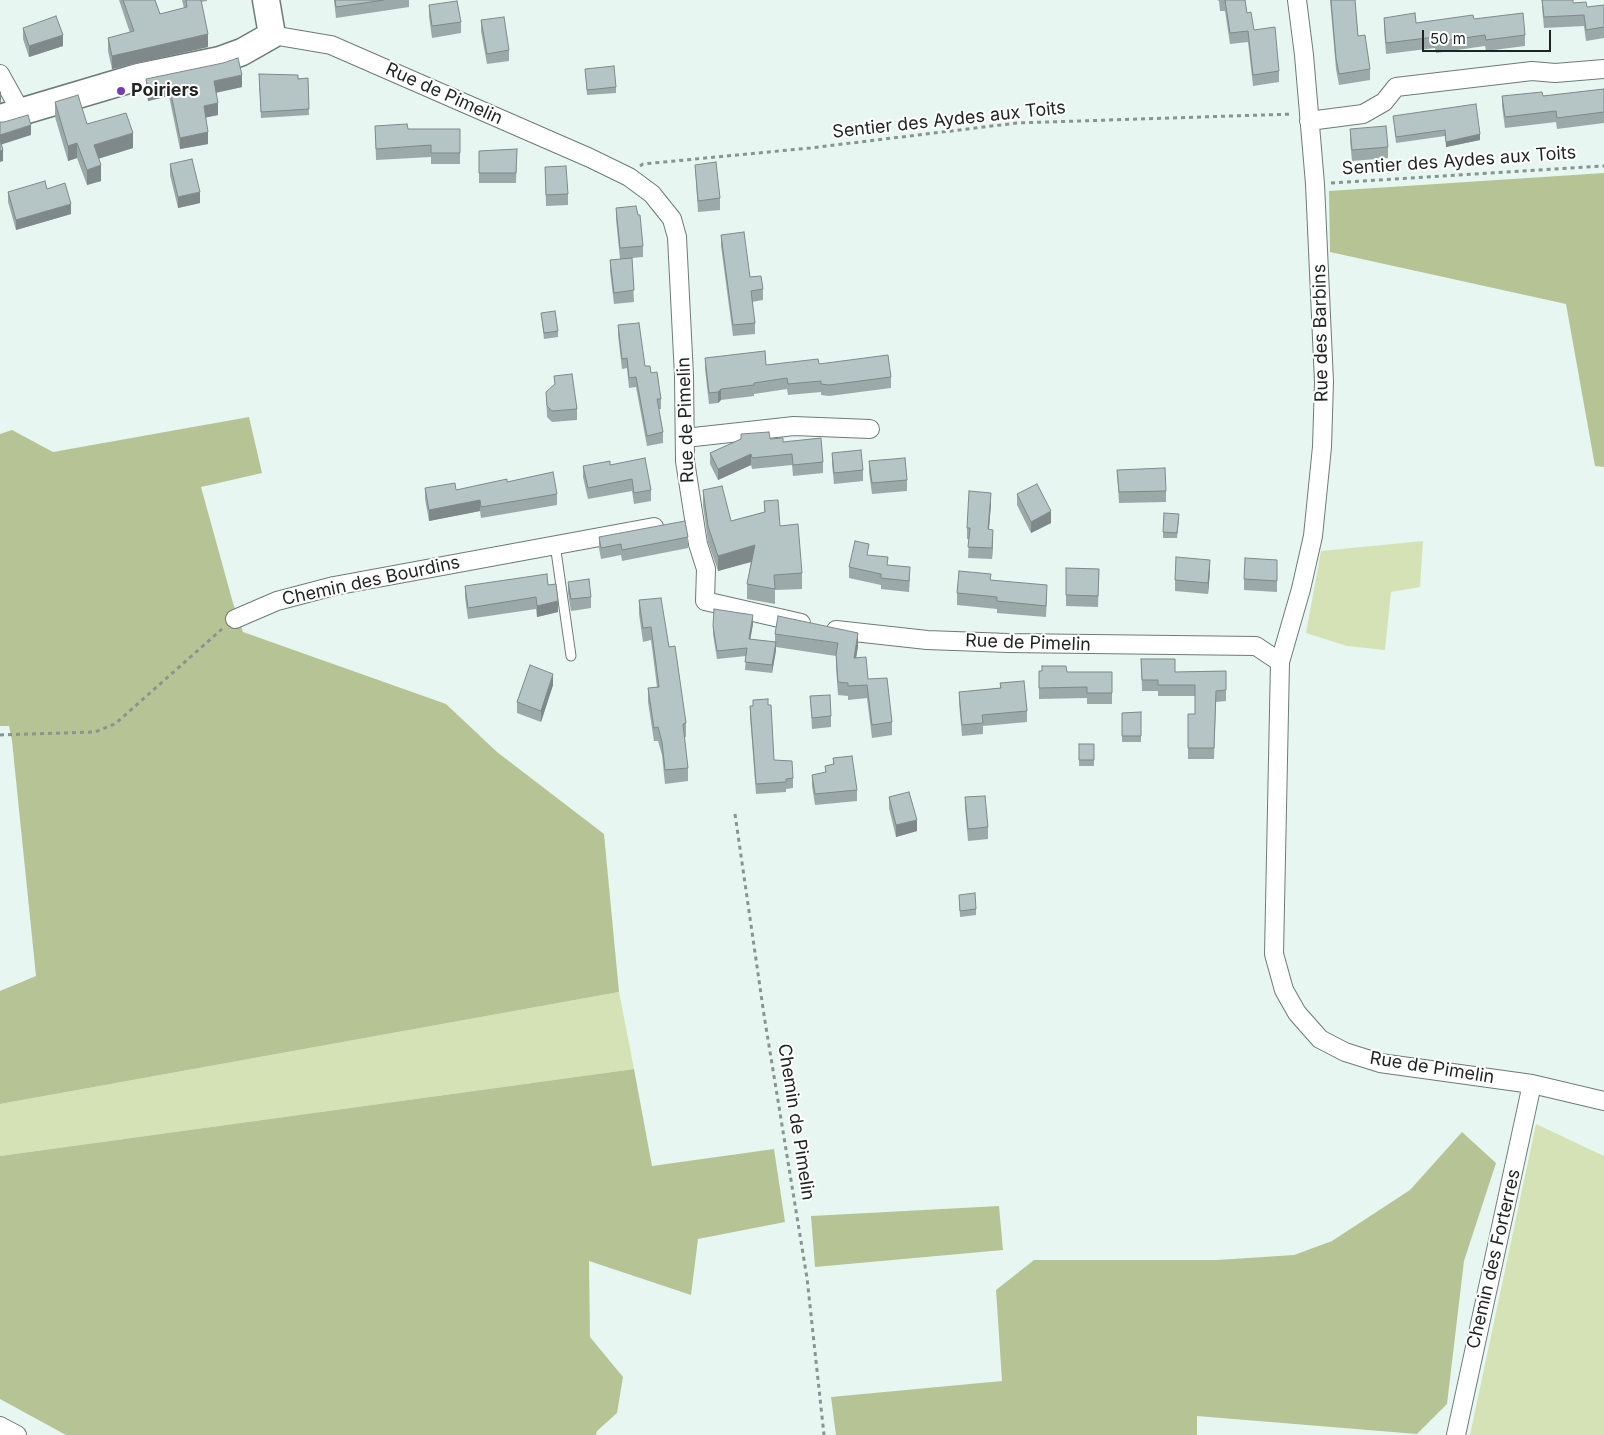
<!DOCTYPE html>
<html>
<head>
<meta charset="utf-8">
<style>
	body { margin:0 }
	#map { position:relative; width:1604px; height:1435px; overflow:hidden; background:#e7f6f1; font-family:Inter,sans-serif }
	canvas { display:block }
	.scale { position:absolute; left:1422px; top:30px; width:129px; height:22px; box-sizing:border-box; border:2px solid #1f2422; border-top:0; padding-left:6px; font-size:15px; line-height:18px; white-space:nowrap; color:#1f2422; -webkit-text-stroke:4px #fff; paint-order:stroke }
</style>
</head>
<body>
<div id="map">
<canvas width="1604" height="1435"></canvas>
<div class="scale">50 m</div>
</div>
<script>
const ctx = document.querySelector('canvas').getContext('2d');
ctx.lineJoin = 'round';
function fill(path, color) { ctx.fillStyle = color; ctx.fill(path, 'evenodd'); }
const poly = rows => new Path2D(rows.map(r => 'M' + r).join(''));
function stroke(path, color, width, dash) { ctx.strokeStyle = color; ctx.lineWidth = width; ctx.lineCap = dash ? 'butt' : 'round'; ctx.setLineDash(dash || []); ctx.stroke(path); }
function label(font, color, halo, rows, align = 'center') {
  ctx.font = font + ' Inter,sans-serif'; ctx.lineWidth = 4; ctx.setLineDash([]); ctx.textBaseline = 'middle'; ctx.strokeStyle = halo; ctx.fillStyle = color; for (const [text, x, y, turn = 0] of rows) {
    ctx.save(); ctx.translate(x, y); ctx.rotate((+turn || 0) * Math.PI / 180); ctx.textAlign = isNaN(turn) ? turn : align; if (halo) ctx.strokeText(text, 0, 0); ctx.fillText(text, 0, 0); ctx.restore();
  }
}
fill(poly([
	[1423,541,1420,587,1391,592,1385,650,1347,646,1306,633,1321,551],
	[619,992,634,1069,0,1156,0,1104],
	[1536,1124,1604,1156,1604,1435,1470,1435]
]), '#d5e2b6');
fill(poly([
	[1604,173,1604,467,1595,466,1566,304,1330,252,1329,191],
	[249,417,262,473,201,487,233,603,243,632,446,704,497,752,604,834,619,992,0,1104,0,991,36,976,12,741,9,726,0,726,0,434,12,430,53,452],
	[634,1069,652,1166,774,1149,785,1222,698,1239,691,1295,589,1261,590,1337,623,1377,617,1413,597,1431,596,1435,66,1435,0,1399,0,1156],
	[1462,1132,1496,1163,1464,1261,1447,1404,1417,1434,1197,1416,1197,1435,836,1435,831,1397,1002,1381,996,1290,1034,1260,1217,1260,1294,1255,1332,1241,1410,1190],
	[999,1206,1003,1250,815,1267,811,1216]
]), '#b6c495');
const lane = poly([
	[555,544,571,656]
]);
const street = poly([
	[272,35,331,45,590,158,629,177,652,194,672,219,677,237,684,376,685,461,698,544,706,569,705,601,801,623],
	[0,74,21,112],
	[1309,121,1363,114,1384,102,1396,87,1532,71,1555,73,1604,69],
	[685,438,794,426,870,429],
	[235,619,277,601,334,586,654,527],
	[836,630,927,640,1008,643,1256,646,1280,662,1274,954,1284,990,1297,1013,1320,1039,1345,1052,1380,1063,1532,1084,1604,1101],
	[1280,662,1301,589,1313,536,1322,447,1324,382,1315,184,1304,55,1297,0],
	[0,1426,17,1435],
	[1456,1435,1532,1084]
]);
const secondary = poly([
	[0,118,138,77,220,60,242,52,272,35,266,0]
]);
stroke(lane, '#6d7b76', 11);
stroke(street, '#6d7b76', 20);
stroke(secondary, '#6d7b76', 29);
stroke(poly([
	[640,166,643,164,810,148,1017,123,1293,114],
	[1331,183,1604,166],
	[0,735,95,732,115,724,222,629],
	[735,814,764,1015,807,1278,824,1435]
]), '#899490', 3, [4, 4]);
stroke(lane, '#fff', 9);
stroke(street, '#fff', 18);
stroke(secondary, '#fff', 26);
fill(poly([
	[119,0,155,0,160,14,184,8,182,0,207,0,207,1,201,2,208,47,112,69,108,51,108,38,130,33],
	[334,0,409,0,409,7,336,18],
	[1217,0,1245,0,1247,13,1254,30,1279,71,1279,82,1253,86,1248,42,1230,44,1225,11,1220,11,1219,1],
	[1330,0,1355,0,1358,36,1370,69,1370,80,1339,85,1336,69],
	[1542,0,1573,0,1573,3,1587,7,1604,5,1604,38,1586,41,1584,26,1544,28,1542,7],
	[429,5,461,22,461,33,432,38,429,16],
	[1384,18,1416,23,1474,19,1525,35,1525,46,1486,51,1485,46,1436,53,1435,48,1386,54,1384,29],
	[481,20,509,50,509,61,487,64,481,31],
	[23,28,63,46,29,57,23,39],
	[585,69,616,87,616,93,587,95],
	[308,78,309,115,261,118,259,80],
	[146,79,242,87,216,93,218,115,206,117,208,144,180,149,169,96,148,101,146,91],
	[1604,89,1604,123,1557,129,1556,122,1505,128,1502,106,1502,96,1543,96],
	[55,102,87,124,133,148,98,159,101,181,87,185,77,158,68,161,55,117],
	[1393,116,1480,140,1446,147,1445,136,1396,143],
	[375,126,408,129,460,129,460,164,431,164,431,157,376,160],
	[1350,129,1388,147,1388,158,1352,161,1350,140],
	[517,149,516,183,479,183,479,151],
	[170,164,200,203,178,208,170,175],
	[695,165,720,198,720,210,698,212],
	[545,167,568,194,568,205,546,206],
	[47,189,71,214,16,230,8,202,8,192],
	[616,208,643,246,643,257,632,258,634,302,614,304,610,271,610,260,620,259,616,219],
	[721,235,750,277,763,289,763,300,752,302,755,323,755,334,733,336,721,246],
	[541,313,558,331,558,337,544,339],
	[618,325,645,366,651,373,661,399,661,409,659,409,663,432,663,443,647,446,636,387,629,388,627,368,622,369,618,335],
	[705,358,766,365,819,364,891,377,891,388,829,396,821,395,821,392,788,395,787,389,754,394,754,396,721,400,718,403,709,404,705,369],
	[546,392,577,409,577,420,552,422,547,417],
	[741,434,783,442,823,462,823,473,793,476,792,465,752,469,751,465,718,480,710,464,710,453,741,439],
	[832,453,863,470,863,481,834,484,832,464],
	[869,461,907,480,907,491,872,494,869,472],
	[610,465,651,490,651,501,634,504,632,491,588,499,583,477,583,466],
	[1117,470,1166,491,1166,502,1119,503],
	[507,482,557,494,557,505,481,518,480,511,429,521,425,499,425,488,456,490],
	[703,490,731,521,764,512,764,501,780,526,802,573,802,589,775,590,775,604,747,599,747,584,751,561,718,571,708,542,703,505],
	[1017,494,1051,523,1031,533,1017,505],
	[991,504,989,529,993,541,992,559,968,558,969,539,967,539,967,528],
	[1179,520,1177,538,1163,538,1163,532],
	[599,537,688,537,688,548,622,561,621,555,601,559,599,548],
	[1277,560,1277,592,1244,590,1244,579],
	[888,565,910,578,909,592,881,589,881,585,849,578,849,567],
	[1066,568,1099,569,1098,607,1066,606],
	[1210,571,1208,594,1175,591,1175,580],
	[991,580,1047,596,1046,617,997,613,997,609,957,605,957,593],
	[568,582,591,597,591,608,571,611,568,593],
	[548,585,558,612,537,617,536,609,468,619,465,597,465,586],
	[639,600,669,647,686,723,686,737,684,737,688,768,688,781,665,784,662,755,658,741,654,741,648,702,648,688,657,687,651,640,643,642,639,614],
	[753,624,750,639,775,642,775,634,858,646,856,658,892,722,892,735,872,738,867,698,848,700,848,696,838,695,836,667,836,656,776,647,772,673,745,670,746,656,717,659,713,634,713,626],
	[1141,659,1175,672,1226,671,1226,701,1216,702,1214,759,1188,759,1188,714,1195,714,1195,696,1158,696,1158,691,1142,691],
	[1039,671,1067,672,1112,672,1112,704,1087,704,1087,698,1039,699],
	[1000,683,1027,711,1027,722,983,726,983,734,962,736,959,703,959,692,1000,688],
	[553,685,541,722,517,713,517,702],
	[810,696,831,716,831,727,812,729],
	[750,706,774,760,793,778,793,788,786,789,786,792,756,794,750,716],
	[1141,712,1141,742,1122,742,1122,713],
	[1079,744,1094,744,1094,766,1079,766],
	[833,758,857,790,857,801,815,805,812,786,812,775,825,773,825,766,833,764],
	[889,797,917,831,896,837,889,808],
	[965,797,988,827,988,839,968,841,965,808],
	[959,895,976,909,976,915,960,917]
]), '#9ca9a9');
fill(poly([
	[208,34,208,47,112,69,112,56],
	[63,35,63,46,29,57,29,46],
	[242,75,242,87,214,93,214,81],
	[169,84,169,96,148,101,148,89],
	[1,91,1,102,0,103,0,92],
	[218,103,218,115,204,118,204,106],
	[31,125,31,135,0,145,0,135],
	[208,132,208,144,180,149,180,138],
	[133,133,133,148,94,160,94,145],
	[1480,134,1480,140,1446,147,1446,142],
	[77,143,77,158,68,161,68,146],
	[3,150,3,161,0,162,0,151],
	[101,165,101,181,87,185,87,170],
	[200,192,200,203,178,208,178,197],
	[71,204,71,214,16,230,16,220],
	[721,389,721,400,718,403,718,392],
	[751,454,751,465,718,480,718,469],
	[991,493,991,504,988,540,988,529],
	[480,500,480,511,429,521,429,510],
	[1051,511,1051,523,1031,533,1031,522],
	[993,530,993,541,992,559,992,548],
	[755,545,755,561,718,571,718,556],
	[1210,560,1210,571,1208,594,1208,583],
	[558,601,558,612,537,617,537,606],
	[753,615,753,624,749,647,749,639],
	[858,633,858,646,854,671,854,658],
	[776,642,776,651,772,673,772,665],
	[553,674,553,685,541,722,541,711],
	[917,820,917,831,896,837,896,825]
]), '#7f898a');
const building = poly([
	[123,0,155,0,160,14,187,7,186,0,201,0,208,34,112,56,108,38,134,31,123,0],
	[335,0,384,0,336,7,335,0],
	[1225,0,1245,0,1247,13,1251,12,1254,30,1275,27,1279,71,1253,75,1248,31,1230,33,1225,0],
	[1331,0,1355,0,1358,36,1365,35,1370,69,1339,74,1336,58,1331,0],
	[1542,0,1573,0,1573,3,1586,2,1587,7,1604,5,1604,27,1586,30,1584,15,1544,17,1542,0],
	[457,1,461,22,432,26,429,5,457,1],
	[1415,13,1416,23,1473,15,1474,19,1523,13,1525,35,1486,40,1485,35,1436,42,1435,37,1386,43,1384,18,1415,13],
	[56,16,63,35,29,46,23,28,56,16],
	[504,17,509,50,487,54,481,20,504,17],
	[238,58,242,75,214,81,218,103,204,106,208,132,180,138,169,84,148,89,146,79,223,63,238,58],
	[614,66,616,87,587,90,585,69,614,66],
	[259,74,298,75,298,79,308,78,309,109,261,112,259,74],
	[1604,89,1604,112,1557,118,1556,111,1505,117,1502,96,1542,92,1543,96,1604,89],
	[78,95,87,124,126,113,133,133,94,145,101,165,87,170,77,143,68,146,55,102,78,95],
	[1476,104,1480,134,1446,142,1445,130,1396,137,1393,116,1476,104],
	[28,115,31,125,0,135,0,122,4,122,28,115],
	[407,124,408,129,460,129,460,153,431,153,431,145,376,149,375,126,407,124],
	[1386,126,1388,147,1352,150,1350,129,1386,126],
	[0,140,3,150,0,151,0,140],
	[517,149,516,173,479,173,479,151,517,149],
	[192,159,200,192,178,197,170,164,192,159],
	[716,162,720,198,698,201,695,165,716,162],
	[566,166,568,194,546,195,545,167,566,166],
	[45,181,47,189,65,183,71,204,16,220,8,192,45,181],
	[636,206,638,215,640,215,643,246,620,248,616,208,636,206],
	[744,232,750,277,761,276,763,289,751,291,755,323,733,325,721,235,744,232],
	[632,258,634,290,614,293,610,260,632,258],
	[555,311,558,331,544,333,541,313,555,311],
	[639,323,645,366,650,366,651,373,657,372,661,399,657,399,663,432,647,436,636,377,629,378,627,358,622,359,618,325,639,323],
	[765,351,766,365,818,359,819,364,888,355,891,377,829,385,821,384,821,381,788,384,787,378,754,383,754,385,721,389,718,392,709,393,705,358,765,351],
	[572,374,577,409,552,411,547,406,546,392,555,384,554,376,572,374],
	[769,432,770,439,783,438,783,442,821,438,823,462,793,465,792,454,752,458,751,454,718,469,710,453,741,439,741,434,769,432],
	[861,450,863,470,834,473,832,453,861,450],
	[645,458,651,490,634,493,632,479,588,488,583,466,610,461,610,465,645,458],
	[905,458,907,480,872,483,869,461,905,458],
	[1165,468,1166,491,1119,492,1117,470,1165,468],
	[553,472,557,494,481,507,480,500,429,510,425,488,455,483,456,490,507,479,507,482,553,472],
	[1037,484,1051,511,1031,522,1017,494,1037,484],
	[722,486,731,521,765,512,764,501,778,500,780,526,798,524,802,573,774,575,775,589,747,584,755,545,718,556,708,526,703,490,722,486],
	[969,491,991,493,988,529,993,530,992,548,968,547,970,528,967,528,969,491],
	[1164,513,1179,514,1177,533,1163,532,1164,513],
	[685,521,688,537,622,550,621,544,601,548,599,537,685,521],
	[855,541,869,544,867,555,888,557,887,565,910,567,909,581,881,578,881,574,849,567,855,541],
	[1176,557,1210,560,1208,583,1175,580,1176,557],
	[1245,558,1277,560,1277,581,1244,579,1245,558],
	[1066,568,1099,569,1098,596,1066,595,1066,568],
	[959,571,991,574,990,580,1047,585,1046,606,997,601,997,597,957,593,959,571],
	[547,574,548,585,556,584,558,601,537,606,536,597,468,608,465,586,547,574],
	[589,579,591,597,571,599,568,582,589,579],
	[661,598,669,647,675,646,686,723,683,724,688,768,665,770,662,742,658,727,654,728,648,688,659,687,651,627,643,628,639,600,661,598],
	[714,609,753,615,749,639,776,642,772,665,745,662,747,648,717,651,713,626,714,609],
	[778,616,858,633,854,658,866,657,868,679,887,678,892,722,872,725,867,685,848,686,848,683,838,682,836,654,838,643,775,634,778,616],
	[1141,659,1175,659,1175,672,1226,671,1226,690,1216,691,1214,748,1188,748,1188,714,1195,714,1195,685,1158,685,1158,680,1142,680,1141,659],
	[530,665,553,674,541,711,517,702,530,665],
	[1042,666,1066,666,1067,672,1112,672,1112,693,1087,693,1087,687,1039,688,1039,671,1042,671,1042,666],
	[1024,681,1027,711,982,715,983,723,962,725,959,692,1001,688,1000,683,1024,681],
	[830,695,831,716,812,718,810,696,830,695],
	[768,699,768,705,771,705,774,760,792,761,793,778,786,779,786,782,756,784,750,706,753,706,753,700,768,699],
	[1141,712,1141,736,1122,736,1122,713,1141,712],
	[1079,744,1094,744,1094,760,1079,760,1079,744],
	[852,756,857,790,815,794,812,775,826,772,825,766,834,764,833,758,852,756],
	[909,792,917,820,896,825,889,797,909,792],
	[985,796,988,827,968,829,965,797,985,796],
	[975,893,976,909,960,911,959,895,975,893]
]);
fill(building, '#b5c4c5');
stroke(building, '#7f898a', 1);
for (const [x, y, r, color] of [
	[121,91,5,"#763cb2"]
]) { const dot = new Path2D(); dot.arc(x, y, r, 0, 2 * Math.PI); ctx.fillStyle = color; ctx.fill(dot); stroke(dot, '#fff', 2); }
label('bold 18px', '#1f2422', '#fff', [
	["Poiriers",131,91]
], 'left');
label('18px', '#1f2422', '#fff', [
	["Rue de Pimelin",444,94,24],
	["Sentier des Aydes aux Toits",949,120,-6],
	["Sentier des Aydes aux Toits",1459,161,-4],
	["Rue des Barbins",1321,333,-91],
	["Rue de Pimelin",686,420,-92],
	["Chemin des Bourdins",371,581,-12],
	["Rue de Pimelin",1028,643,2],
	["Rue de Pimelin",1432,1068,9],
	["Chemin de Pimelin",796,1122,81],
	["Chemin des Forterres",1494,1259,-77]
]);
</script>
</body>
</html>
